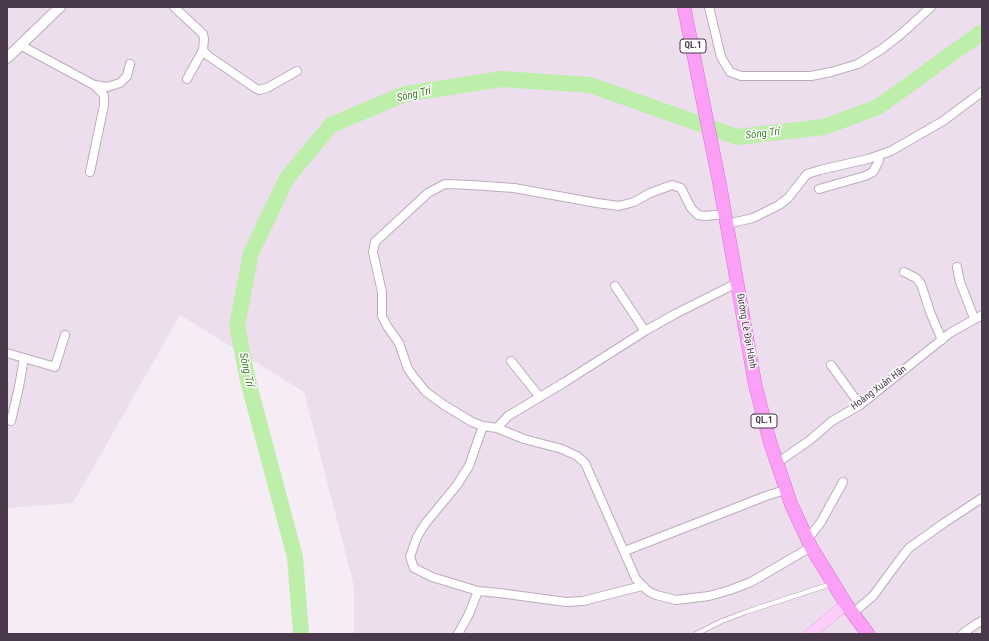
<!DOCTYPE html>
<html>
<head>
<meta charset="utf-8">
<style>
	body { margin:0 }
	#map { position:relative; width:989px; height:641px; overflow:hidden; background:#f5ecf5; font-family:"Roboto Condensed",sans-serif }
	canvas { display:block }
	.frame { position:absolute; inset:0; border:8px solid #49394a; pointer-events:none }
</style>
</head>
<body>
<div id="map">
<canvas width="989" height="641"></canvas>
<div class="frame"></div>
</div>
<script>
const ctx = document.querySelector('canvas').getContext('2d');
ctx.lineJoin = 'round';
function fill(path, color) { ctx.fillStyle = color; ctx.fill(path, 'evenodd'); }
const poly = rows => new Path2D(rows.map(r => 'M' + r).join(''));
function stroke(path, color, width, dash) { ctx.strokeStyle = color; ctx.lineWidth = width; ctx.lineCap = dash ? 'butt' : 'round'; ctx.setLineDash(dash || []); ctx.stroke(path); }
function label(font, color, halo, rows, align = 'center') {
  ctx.font = font + ' "Roboto Condensed",sans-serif'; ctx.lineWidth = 3; ctx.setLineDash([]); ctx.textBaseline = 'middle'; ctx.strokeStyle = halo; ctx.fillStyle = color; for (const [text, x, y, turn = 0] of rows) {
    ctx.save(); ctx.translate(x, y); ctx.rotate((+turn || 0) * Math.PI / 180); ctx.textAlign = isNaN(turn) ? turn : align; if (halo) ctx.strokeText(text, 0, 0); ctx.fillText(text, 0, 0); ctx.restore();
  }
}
fill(poly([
	[7,7,982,7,982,634,354,634,354,586,304,392,180,315,73,503,7,508]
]), '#eddeed');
stroke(poly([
	[301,634,295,557,248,381,237,326,251,253,287,178,331,125,405,94,502,79,590,85,737,137,824,127,878,107,982,32]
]), '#bdefab', 16);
const service = poly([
	[696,634,722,621,746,612,831,584]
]);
const minor = poly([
	[174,7,203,34,204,39,203,50,207,55,255,88,259,90,267,88,297,71],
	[709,7,721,57,730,72,741,76,811,76,831,72,858,64,882,49,900,35,931,7],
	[20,45,94,85,102,93,104,96,104,105,90,172],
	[187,79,203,50],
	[95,85,107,87,120,83,127,76,130,64],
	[819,189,865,176,873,172,879,161,879,156],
	[725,214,705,216,698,215,691,208,681,188,672,185,650,193,634,202,619,206,597,203,514,188,471,185,445,184,441,186,428,193,375,242,373,252,382,292,382,316,387,326,399,343,408,369,413,376,426,392,444,405,472,422,483,426,497,428,524,439,562,449,577,456,585,463,636,579,648,591,656,595,676,600,709,596,730,590,751,582,811,547],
	[727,224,753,218,779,205,788,198,807,174,820,170,868,159,891,151,943,121,982,92],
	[957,267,960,282,974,318],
	[904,272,916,278,921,284,930,312,942,340],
	[615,286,645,331],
	[7,353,55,367,65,335],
	[511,361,539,396],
	[831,365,860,405],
	[11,421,19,387,24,358],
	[483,426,469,466,457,485,425,524,417,537,410,557,414,568,432,577,478,591,499,593,566,602,583,601,642,586],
	[497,428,508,416,565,382,645,331,675,314,737,283],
	[777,463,810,440,832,421,860,405,950,333,982,315],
	[807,540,821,522,843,482],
	[625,551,766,496,785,490],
	[853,613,873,596,901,558,909,548,944,523,982,498],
	[458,634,469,614,478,591],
	[962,634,976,624,982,621]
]);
const tertiary = poly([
	[7,58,60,7]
]);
const secondary = poly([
	[810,634,846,604]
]);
const primary = poly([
	[684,7,720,186,755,384,770,442,791,504,811,547,846,604,868,634]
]);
stroke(service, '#beabbe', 5.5);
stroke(minor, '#beabbe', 10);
stroke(tertiary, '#beabbe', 12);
stroke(secondary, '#e0a6db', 12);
stroke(primary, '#e16edd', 14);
stroke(service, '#fff', 4);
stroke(minor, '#fff', 8);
stroke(tertiary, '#fff', 10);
stroke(secondary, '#fdcef9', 11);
stroke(primary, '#fb9ff7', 13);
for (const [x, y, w] of [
	[693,46,26],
	[764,421,26]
]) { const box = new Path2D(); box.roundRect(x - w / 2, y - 7, w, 14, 3); ctx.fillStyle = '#fff'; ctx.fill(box); stroke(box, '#49394a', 1); }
label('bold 9px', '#49394a', null, [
	["QL.1",693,46],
	["QL.1",764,421]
]);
label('10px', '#49394a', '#fff', [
	["Đường Lê Đại Hành",746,331,80],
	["Hoàng Xuân Hãn",879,388,-37]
]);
label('italic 11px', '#3f832a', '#fff', [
	["Sông Trí",414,95,-13],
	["Sông Trí",763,134,-7],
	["Sông Trí",246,370,78]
]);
</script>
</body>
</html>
